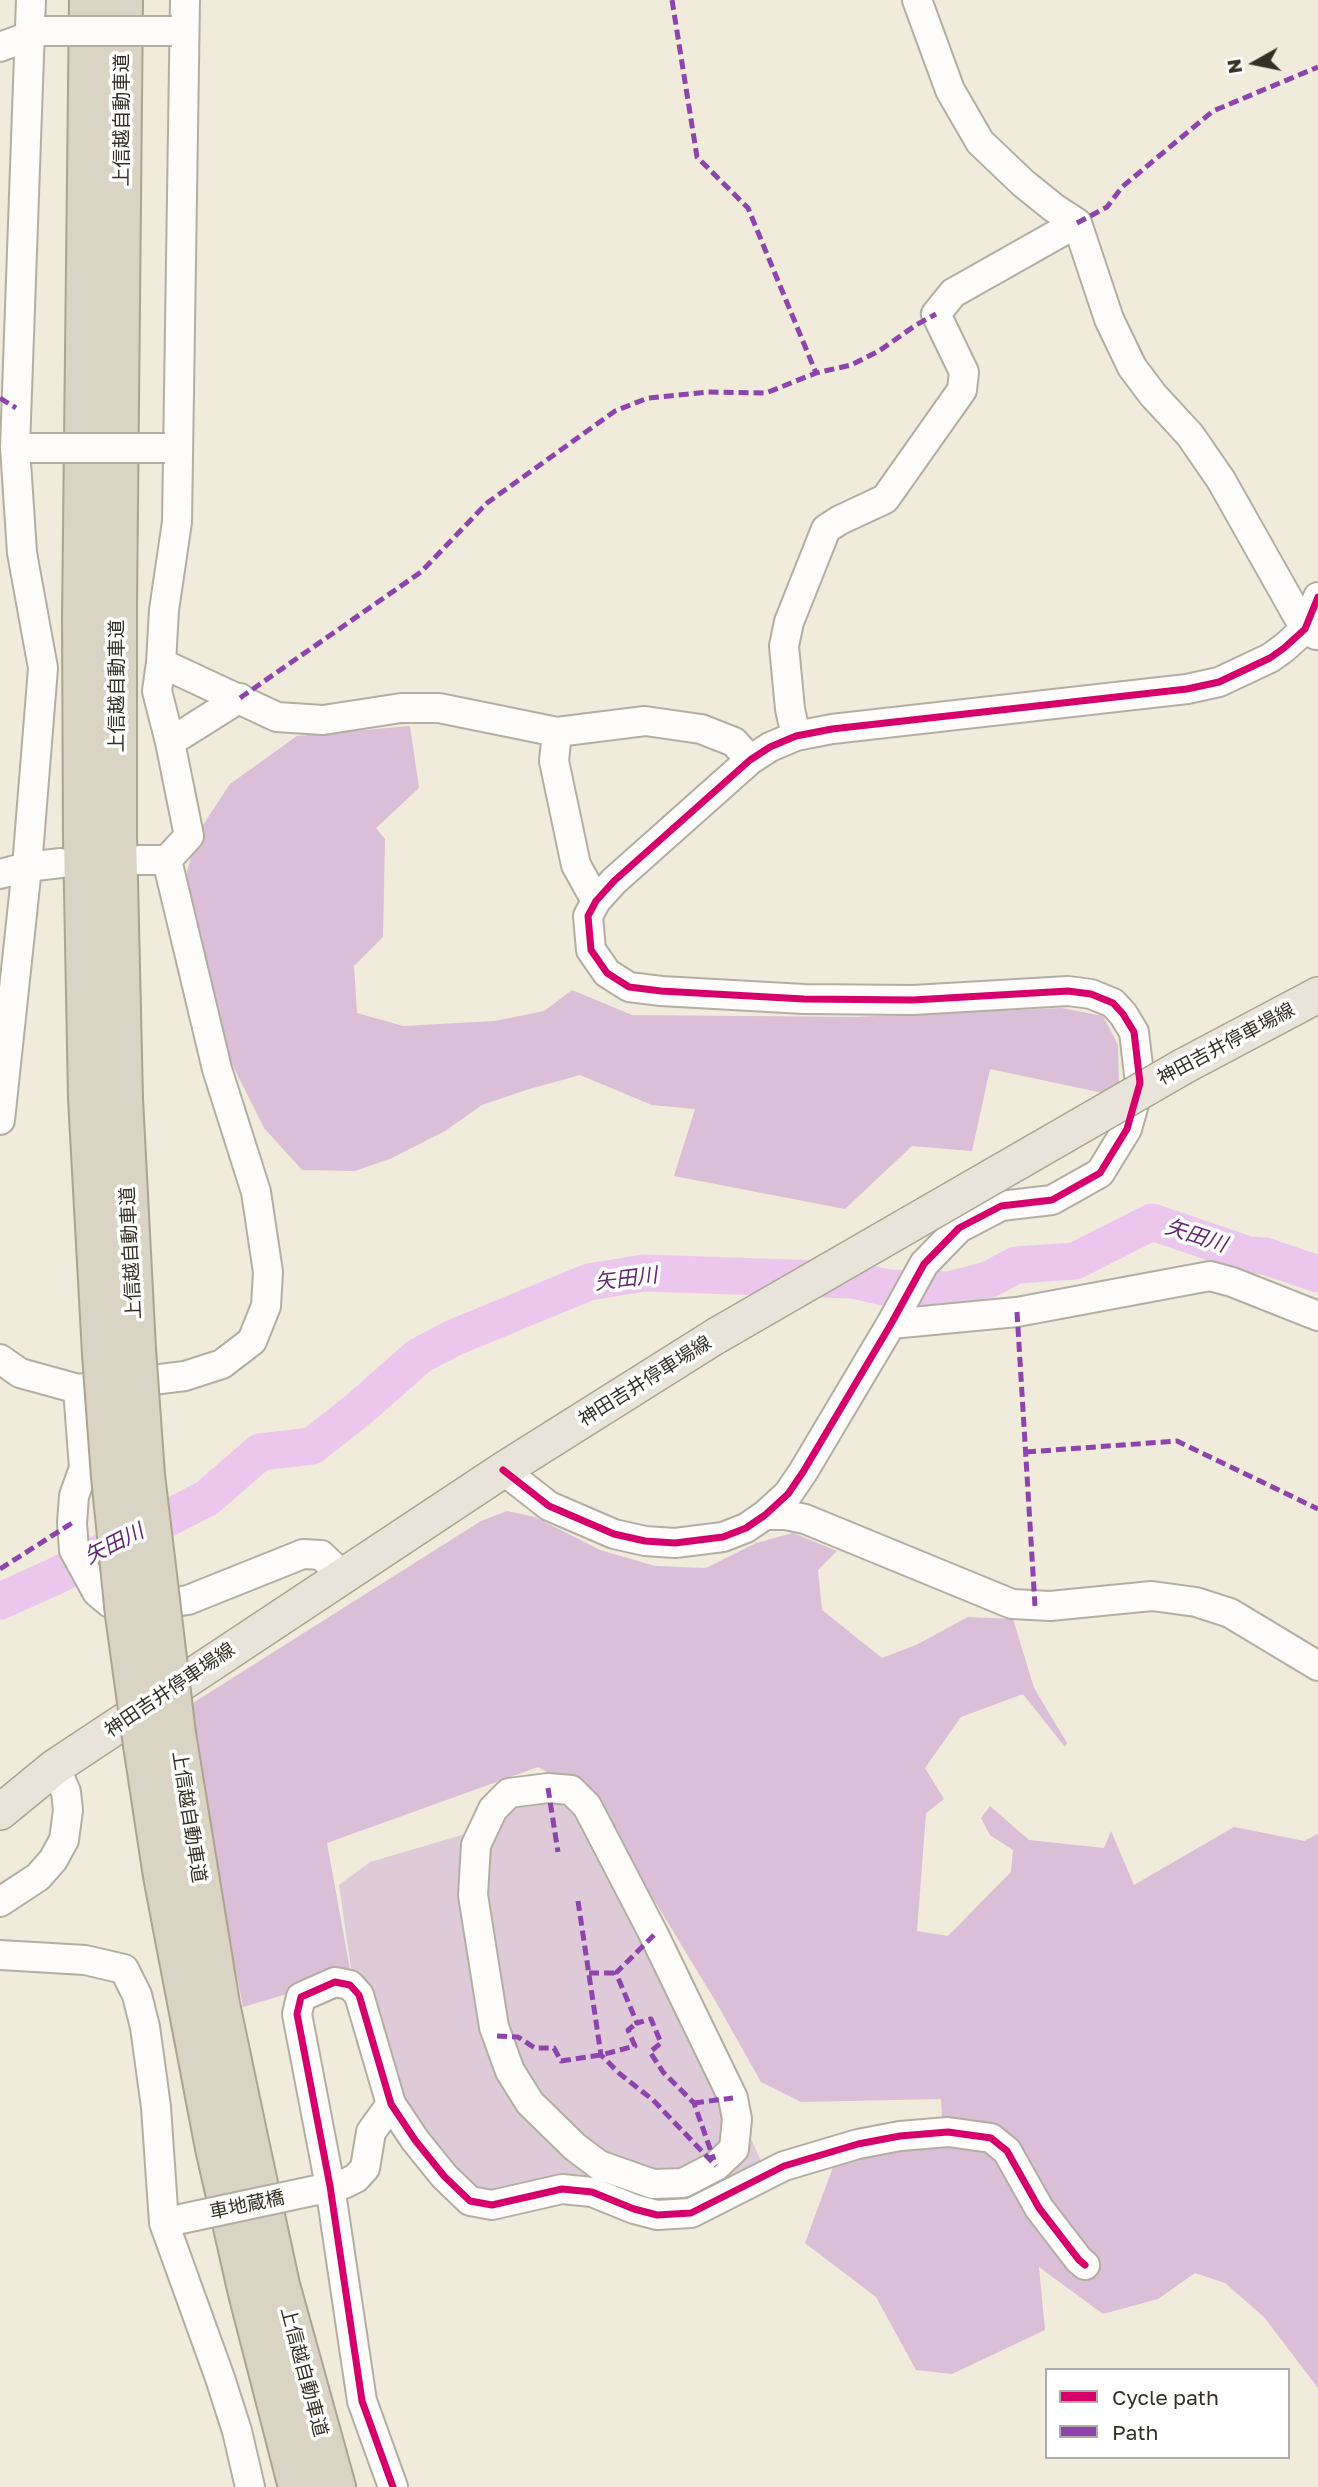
<!DOCTYPE html>
<html>
<head>
<meta charset="utf-8">
<style>
	body { margin:0 }
	#map { position:relative; width:1318px; height:2487px; overflow:hidden; background:#f0ebdb; font-family:"Golos Text",sans-serif }
	canvas { display:block }
	.legend { position:absolute; left:1045px; top:2368px; width:245px; height:91px; box-sizing:border-box; background:#fff; border:2px solid #aeaca8; margin:0; padding:9px 12px; list-style:none; font-size:21px; color:#343025 }
	.legend li { display:flex; align-items:center; gap:14px; height:35px }
	.legend b { width:35px; border:2px solid #aeaca8 }
	.north { position:absolute; left:1220px; top:28px; width:70px; height:70px; -webkit-text-stroke:5px #fff; paint-order:stroke; rotate:261deg; font-size:19px; font-weight:700; line-height:28px; text-align:center; color:#343025 }
	.north::after { content:''; display:block; margin:auto; width:24px; height:32px; background:#343025; clip-path:polygon(50% 0,100% 100%,50% 72%,0 100%) }
</style>
</head>
<body>
<div id="map">
<canvas width="1318" height="2487"></canvas>
<ul class="legend">
<li><b style="height:9px;background:#d6006c"></b>Cycle path</li>
<li><b style="height:9px;background:#8e44ad"></b>Path</li>
</ul>
<div class="north">N</div>
</div>
<script>
const ctx = document.querySelector('canvas').getContext('2d');
ctx.lineJoin = 'round';
function fill(path, color) { ctx.fillStyle = color; ctx.fill(path, 'evenodd'); }
const poly = rows => new Path2D(rows.map(r => 'M' + r).join(''));
function stroke(path, color, width, dash) { ctx.strokeStyle = color; ctx.lineWidth = width; ctx.lineCap = dash ? 'butt' : 'round'; ctx.setLineDash(dash || []); ctx.stroke(path); }
function label(font, color, halo, rows, align = 'center') {
  ctx.font = font + ' "Golos Text","Noto Sans JP",sans-serif'; ctx.lineWidth = 7; ctx.setLineDash([]); ctx.textBaseline = 'middle'; ctx.strokeStyle = halo; ctx.fillStyle = color; for (const [text, x, y, turn = 0] of rows) {
    ctx.save(); ctx.translate(x, y); ctx.rotate((+turn || 0) * Math.PI / 180); ctx.textAlign = isNaN(turn) ? turn : align; if (halo) ctx.strokeText(text, 0, 0); ctx.fillText(text, 0, 0); ctx.restore();
  }
}
fill(poly([
	[563,1776,748,2132,765,2170,689,2208,471,2193,396,2102,353,1982,339,1885,370,1862,469,1833]
]), '#decad8');
fill(poly([
	[410,726,419,788,376,828,385,839,383,937,354,966,357,1013,403,1026,495,1021,544,1011,572,990,632,1015,854,1017,1062,1008,1103,1016,1118,1045,1119,1084,1103,1093,990,1069,972,1151,912,1146,845,1209,674,1176,695,1109,652,1105,580,1075,526,1090,482,1105,445,1131,392,1158,355,1171,302,1170,264,1128,224,1048,185,878,199,831,230,784,297,736],
	[507,1511,535,1517,600,1550,655,1566,706,1568,756,1543,793,1533,837,1551,818,1570,822,1610,882,1658,916,1645,968,1617,1013,1619,1034,1688,1067,1743,1065,1747,1023,1694,961,1717,925,1768,944,1799,926,1813,917,1931,948,1936,1011,1872,1013,1850,990,1835,981,1818,990,1806,1029,1840,1104,1848,1111,1831,1134,1885,1234,1827,1304,1841,1318,1834,1318,2388,1264,2317,1225,2283,1195,2273,1158,2299,1103,2314,1039,2267,1045,2330,952,2374,916,2370,876,2297,805,2243,836,2159,943,2138,941,2099,801,2102,761,2082,716,2002,628,1857,579,1789,538,1767,327,1843,351,1975,243,2007,185,1708,481,1521]
]), '#dbbed7');
stroke(poly([
	[0,1601,56,1576,207,1498,260,1452,312,1446,360,1408,419,1356,453,1338,589,1282,644,1273,853,1280,888,1288,950,1290,988,1280,1016,1265,1075,1261,1152,1222,1249,1255,1265,1256,1318,1274]
]), '#ecc7ed', 37);
const minor = poly([
	[917,0,950,90,980,142,1023,183,1054,208,1077,223,1109,319,1132,367,1153,395,1190,435,1221,480,1305,629,1316,635],
	[0,47,43,31],
	[161,663,277,717,323,720,401,708,439,708,557,732,645,721,701,729,734,742,750,760],
	[557,732,554,761,576,865,596,901],
	[796,736,790,709,784,646,789,622,826,529,840,520,885,499,962,390,964,372,936,314,953,293,1077,223],
	[170,742,240,698],
	[139,860,167,860,189,836,170,742,157,691,161,663,164,610,177,522,185,0],
	[0,874,27,867,61,863],
	[0,1120,27,867,43,668,22,553,15,447,31,0],
	[891,1324,1017,1312,1210,1276,1232,1282,1318,1316],
	[0,1359,20,1373,78,1389,185,1376,222,1364,252,1341,266,1306,268,1272,256,1192,217,1069,167,860],
	[78,1389,84,1468,74,1496,72,1523,74,1550,97,1592,110,1603,130,1609,188,1600,303,1554,321,1555,343,1576],
	[503,1470,549,1506,614,1534,645,1541,675,1543,723,1537,746,1528,765,1515,788,1494,803,1472,891,1324,924,1264,959,1228,1001,1206,1052,1200,1100,1173,1127,1129,1140,1083,1134,1032,1123,1014,1113,1003,1091,994,1068,991,913,1000,804,999,661,991,629,987,607,973,591,950,588,916,596,901,614,881,750,760,770,747,796,736,832,729,1187,689,1219,682,1270,658,1284,648,1305,629,1318,597],
	[765,1515,786,1515,805,1519,1012,1604,1050,1606,1152,1596,1196,1602,1230,1613,1318,1666],
	[548,1788,571,1790,587,1806,654,1935,733,2098,737,2119,734,2149,716,2166,683,2183,653,2184,599,2165,575,2147,530,2103,510,2071,494,2027,473,1895,476,1845,493,1809,509,1793,548,1788],
	[0,1902,38,1877,53,1860,64,1840,68,1810,66,1792,55,1767],
	[0,1955,85,1960,124,1969,137,1995,145,2027,156,2107,164,2223,220,2378,237,2431,250,2487],
	[312,2191,344,2184,356,2178,365,2168,371,2132,391,2104],
	[393,2487,362,2401,330,2186,297,2014,301,1997,335,1982,350,1985,359,1995,391,2104,415,2140,444,2176,470,2201,492,2205,562,2189,592,2192,634,2209,657,2215,691,2213,784,2166,858,2144,900,2136,948,2132,991,2138,1007,2151,1039,2208,1079,2260,1085,2265]
]);
const major = poly([
	[1184,1066,1318,995],
	[0,1812,55,1767,503,1470,716,1336]
]);
const highway = poly([
	[89,0,82,618,83,839,88,1098,102,1354],
	[123,0,117,605,117,836,123,1099,136,1349],
	[176,1734,220,2004,249,2142,280,2285,336,2487],
	[143,1745,163,1876,215,2148,248,2293,298,2487]
]);
stroke(minor, '#b2aea2', 32);
stroke(major, '#aba48e', 38);
stroke(highway, '#aba48e', 42);
stroke(minor, '#fdfcfa', 28);
stroke(major, '#e8e4d9', 35);
stroke(highway, '#d9d4c4', 38);
const minorBridge = poly([
	[44,31,172,31],
	[30,448,165,448],
	[181,2219,312,2191]
]);
const majorBridge = poly([
	[716,1336,1184,1066]
]);
const highwayBridge = poly([
	[136,1349,145,1475,176,1734],
	[102,1354,111,1477,125,1615,143,1745]
]);
stroke(minorBridge, '#b2aea2', 32, []);
stroke(majorBridge, '#aba48e', 38, []);
stroke(highwayBridge, '#aba48e', 42, []);
stroke(minorBridge, '#fdfcfa', 28);
stroke(majorBridge, '#e8e4d9', 35);
stroke(highwayBridge, '#d9d4c4', 38);
stroke(poly([
	[672,0,697,157,748,208,816,373],
	[1077,223,1107,207,1122,187,1213,111,1318,67],
	[0,398,16,408],
	[240,698,421,572,487,503,615,411,648,398,708,392,766,393,816,373,851,365,879,351,916,325,936,314],
	[1017,1312,1035,1606],
	[1026,1452,1177,1441,1318,1509],
	[0,1569,72,1523],
	[548,1788,558,1852],
	[578,1901,601,2055,620,2074,653,2100,716,2166],
	[654,1935,616,1973,637,2023,651,2019,661,2043,650,2052,663,2072,694,2103,714,2160],
	[589,1973,616,1973],
	[497,2036,518,2037,535,2048,554,2048,561,2061,601,2055,635,2046,628,2030,637,2023],
	[694,2103,733,2098]
]), '#8e44ad', 5, [10, 5]);
stroke(poly([
	[503,1470,549,1506,614,1534,645,1541,675,1543,723,1537,746,1528,765,1515,788,1494,803,1472,891,1324,924,1264,959,1228,1001,1206,1052,1200,1100,1173,1127,1129,1140,1083,1134,1032,1123,1014,1113,1003,1091,994,1068,991,913,1000,804,999,661,991,629,987,607,973,591,950,588,916,596,901,614,881,750,760,770,747,796,736,832,729,1187,689,1219,682,1270,658,1284,648,1305,629,1318,597],
	[393,2487,362,2401,330,2186,297,2014,301,1997,335,1982,350,1985,359,1995,391,2104,415,2140,444,2176,470,2201,492,2205,562,2189,592,2192,634,2209,657,2215,691,2213,784,2166,858,2144,900,2136,948,2132,991,2138,1007,2151,1039,2208,1079,2260,1085,2265]
]), '#d6006c', 7);
label('19px', '#343025', '#fff', [
	["上信越自動車道",122,120,-90],
	["上信越自動車道",117,686,-90],
	["神田吉井停車場線",1226,1044,-28],
	["上信越自動車道",131,1253,-93],
	["神田吉井停車場線",645,1381,-32],
	["神田吉井停車場線",170,1690,-34],
	["上信越自動車道",189,1817,81],
	["車地蔵橋",247,2205,-12],
	["上信越自動車道",304,2372,75]
]);
label('italic 21px', '#62286e', '#fff', [
	["矢田川",1196,1236,18],
	["矢田川",626,1279,-7],
	["矢田川",114,1544,-27]
]);
</script>
</body>
</html>
